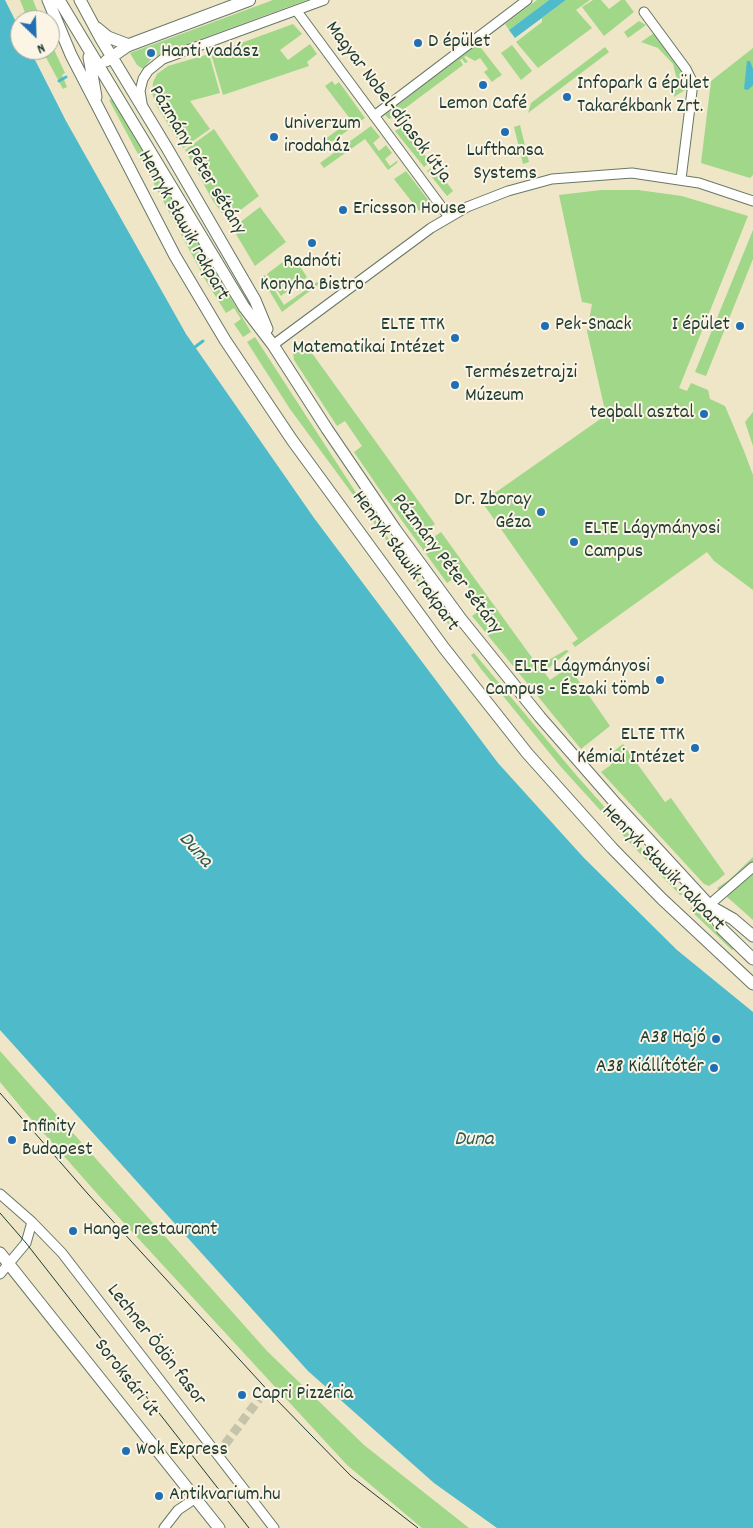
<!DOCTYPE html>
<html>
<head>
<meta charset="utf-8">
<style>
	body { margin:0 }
	#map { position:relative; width:753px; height:1528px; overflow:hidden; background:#eee6c7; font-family:Dekko,sans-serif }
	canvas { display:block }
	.north { position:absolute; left:10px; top:10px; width:50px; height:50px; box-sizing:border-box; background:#fcf5e5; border:1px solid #a4ab9e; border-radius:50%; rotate:156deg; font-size:14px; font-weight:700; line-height:20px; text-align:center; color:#1f3d34 }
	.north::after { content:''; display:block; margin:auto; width:18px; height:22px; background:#1f6fb2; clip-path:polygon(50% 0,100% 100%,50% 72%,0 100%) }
</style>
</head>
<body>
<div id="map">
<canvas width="753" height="1528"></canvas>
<div class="north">N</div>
</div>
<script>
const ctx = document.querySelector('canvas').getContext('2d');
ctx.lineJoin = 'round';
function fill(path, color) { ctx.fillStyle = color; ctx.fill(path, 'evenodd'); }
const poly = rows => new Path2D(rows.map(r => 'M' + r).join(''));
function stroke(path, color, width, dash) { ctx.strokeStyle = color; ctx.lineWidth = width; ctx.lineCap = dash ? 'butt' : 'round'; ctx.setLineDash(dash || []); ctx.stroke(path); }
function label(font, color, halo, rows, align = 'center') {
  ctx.font = font + ' Dekko,sans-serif'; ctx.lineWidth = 4; ctx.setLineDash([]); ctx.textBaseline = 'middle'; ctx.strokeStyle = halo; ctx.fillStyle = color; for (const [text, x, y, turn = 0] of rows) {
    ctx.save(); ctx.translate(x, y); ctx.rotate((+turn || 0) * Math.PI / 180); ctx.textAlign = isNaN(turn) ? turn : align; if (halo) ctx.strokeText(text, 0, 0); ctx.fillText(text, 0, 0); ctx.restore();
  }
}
fill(poly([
	[20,0,33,0,41,20,28,20],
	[273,0,307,0,168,51,152,58,143,69,137,65,130,53],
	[537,0,549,0,509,30,505,24],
	[566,0,590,0,576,10,592,28,538,68,516,42,542,22,542,18],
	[593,0,601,0,609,9,621,0,625,0,634,12,604,36,582,7],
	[639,21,646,25,628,38,624,32],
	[293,24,302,34,280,50,288,60,310,44,317,54,307,62,309,66,223,95,211,54],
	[654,33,686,78,688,88,674,97,677,80,673,64,658,48,641,42],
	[50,41,65,73,62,75,67,87,63,89,42,50,50,50],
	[478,44,502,75,497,78,492,82,484,72,488,69,480,58,475,61,466,56,464,57,468,62,465,63,462,59,460,60,463,65,396,115,389,119,385,115],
	[512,45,532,71,521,80,501,53],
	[605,47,609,52,528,113,531,103],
	[753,48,753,175,750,178,701,163,711,81],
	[209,54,220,93,190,101,210,129,183,148,156,105,152,93,153,82,157,74,168,66],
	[332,81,335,85,339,82,365,118,319,151,316,146,351,120,325,86],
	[112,99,251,332,243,337,234,324,241,319,234,308,226,313,206,281,109,100],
	[520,125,529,162,523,164,514,127],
	[371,126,380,137,373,143,379,151,386,145,392,153,385,159,390,166,398,160,397,163,388,170,365,139,324,168,320,163],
	[403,126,430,162,424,167,395,131],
	[214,129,259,196,230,218,226,211,222,213,213,201,185,150],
	[434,165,453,191,447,196,427,171],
	[406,171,429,201,419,211,394,179],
	[601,190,638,190,682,196,748,216,679,388,687,391,691,383,708,390,710,399,725,406,744,451,753,475,753,590,714,561,707,552,575,647,572,643,578,639,482,502,606,415,587,331,592,304,582,302,559,195],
	[260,207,286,242,255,266,236,234,238,232,235,226],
	[753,230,753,259,706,376,695,372],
	[292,255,307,277,281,296,267,274],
	[265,275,284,305,317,282,319,284,282,312,261,277],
	[255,337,362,502,450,623,448,624,290,409,247,342],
	[304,342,435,524,422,533,428,541,441,532,538,666,566,650,569,651,544,672,550,680,569,667,610,726,581,749,472,616,480,610,490,624,494,621,464,582,462,583,457,576,447,583,382,493,354,452,362,446,345,421,337,426,294,360,292,344,296,348],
	[753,412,753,446,745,422],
	[474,653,577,776,683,895,680,895,630,843,561,767,481,669,471,655],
	[623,744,665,802,671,798,725,874,718,880,709,886,704,884,601,772,611,765,605,758],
	[753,857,753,920,717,888,729,880],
	[692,906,734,948,732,950,690,910],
	[0,1051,267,1351,364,1445,469,1528,422,1528,347,1465,101,1198,24,1111,0,1082]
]), '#a1d789');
fill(poly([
	[0,0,5,0,20,30,20,50,30,50,66,121,186,334,314,518,498,763,584,858,677,950,753,1012,753,1528,497,1528,434,1483,308,1371,0,1030],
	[549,0,566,0,515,38,509,30],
	[747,61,750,61,753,69,753,85,748,90,744,89]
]), '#4ebaca');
stroke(poly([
	[59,81,66,77],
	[195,347,203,341]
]), '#4ebaca', 3);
stroke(poly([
	[217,1455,259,1399]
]), '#c5c4aa', 9, [9, 4.5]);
const street = poly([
	[296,10,449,217],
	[644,12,686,69,693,83,681,179],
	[142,103,140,91,143,79,148,71,163,59,324,0],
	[374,116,527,0],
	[273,345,431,228,467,207,508,191,552,179,632,173,699,183,753,201],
	[709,905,753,867],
	[0,1194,32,1222,62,1253,274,1528],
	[0,1274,26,1243,32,1222],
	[164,1528,178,1510,196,1498]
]);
const secondary = poly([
	[48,0,71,55,175,256,225,340,292,440,444,648,527,753,612,848,662,899,753,984],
	[59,0,244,307,273,345,327,429,395,529,461,619,540,717,617,805,709,905,722,929,753,959],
	[80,0,101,39,167,148,255,300,267,329],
	[97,28,108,37,129,45],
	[89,57,96,97],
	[106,61,129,45],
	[710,906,733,919,753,936],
	[0,1253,219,1528]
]);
const primary = poly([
	[129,45,249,0]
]);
stroke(street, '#677867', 11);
stroke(secondary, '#677867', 13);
stroke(primary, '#677867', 14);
stroke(street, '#fff', 9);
stroke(secondary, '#fff', 11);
stroke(primary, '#fff', 12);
stroke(poly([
	[0,1093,88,1194,272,1395,351,1476,418,1528],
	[0,1213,26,1243,249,1528]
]), '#1f3d34', 1);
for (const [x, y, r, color] of [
	[418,43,5,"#1f6fb2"],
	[151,53,5,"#1f6fb2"],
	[483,85,5,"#1f6fb2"],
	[567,97,5,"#1f6fb2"],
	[505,132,5,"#1f6fb2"],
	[274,137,5,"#1f6fb2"],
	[343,210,5,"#1f6fb2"],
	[312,243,5,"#1f6fb2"],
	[545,326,5,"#1f6fb2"],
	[740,326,5,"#1f6fb2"],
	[455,338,5,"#1f6fb2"],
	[455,385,5,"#1f6fb2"],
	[704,414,5,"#1f6fb2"],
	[541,512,5,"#1f6fb2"],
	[574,542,5,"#1f6fb2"],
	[660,680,5,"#1f6fb2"],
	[695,748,5,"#1f6fb2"],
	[716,1039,5,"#1f6fb2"],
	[714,1068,5,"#1f6fb2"],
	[12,1140,5,"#1f6fb2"],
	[73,1231,5,"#1f6fb2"],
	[242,1395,5,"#1f6fb2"],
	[126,1451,5,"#1f6fb2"],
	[159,1496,5,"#1f6fb2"]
]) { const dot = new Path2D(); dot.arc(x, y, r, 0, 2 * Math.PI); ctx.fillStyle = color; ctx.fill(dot); stroke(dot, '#fcf5e5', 2); }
label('20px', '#1f3d34', '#fcf5e5', [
	["D épület",428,43],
	["Hanti vadász",161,53],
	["Infopark G épület",577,85],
	["Takarékbank Zrt.",577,108],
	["Lemon Café",483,105,"center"],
	["Univerzum",284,125],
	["irodaház",284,148],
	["Lufthansa",505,152,"center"],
	["Systems",505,175,"center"],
	["Ericsson House",353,210],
	["Radnóti",312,263,"center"],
	["Konyha Bistro",312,286,"center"],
	["ELTE TTK",445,326,"right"],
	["Matematikai Intézet",445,349,"right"],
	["Pek-Snack",555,326],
	["I épület",730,326,"right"],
	["Természetrajzi",465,374],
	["Múzeum",465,397],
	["teqball asztal",694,414,"right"],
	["Dr. Zboray",531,501,"right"],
	["Géza",531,524,"right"],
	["ELTE Lágymányosi",584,530],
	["Campus",584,553],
	["ELTE Lágymányosi",650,668,"right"],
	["Campus - Északi tömb",650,691,"right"],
	["ELTE TTK",685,736,"right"],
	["Kémiai Intézet",685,759,"right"],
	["A38 Hajó",706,1039,"right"],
	["A38 Kiállítótér",704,1068,"right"],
	["Infinity",22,1128],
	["Budapest",22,1151],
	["Hange restaurant",83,1231],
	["Capri Pizzéria",252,1395],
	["Wok Express",136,1451],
	["Antikvarium.hu",169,1496]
], 'left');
label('20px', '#1f3d34', '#fcf5e5', [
	["Magyar Nobel-díjasok útja",387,103,53],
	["Pázmány Péter sétány",196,161,59],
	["Henryk Sławik rakpart",182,226,61],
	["Henryk Sławik rakpart",404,562,54],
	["Pázmány Péter sétány",446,565,53],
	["Henryk Sławik rakpart",662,869,46],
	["Lechner Ödön fasor",155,1346,52],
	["Soroksári út",125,1379,52]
]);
label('italic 21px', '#2b5c5a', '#fcf5e5', [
	["Duna",194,851,48],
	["Duna",474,1141]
]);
</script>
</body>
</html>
